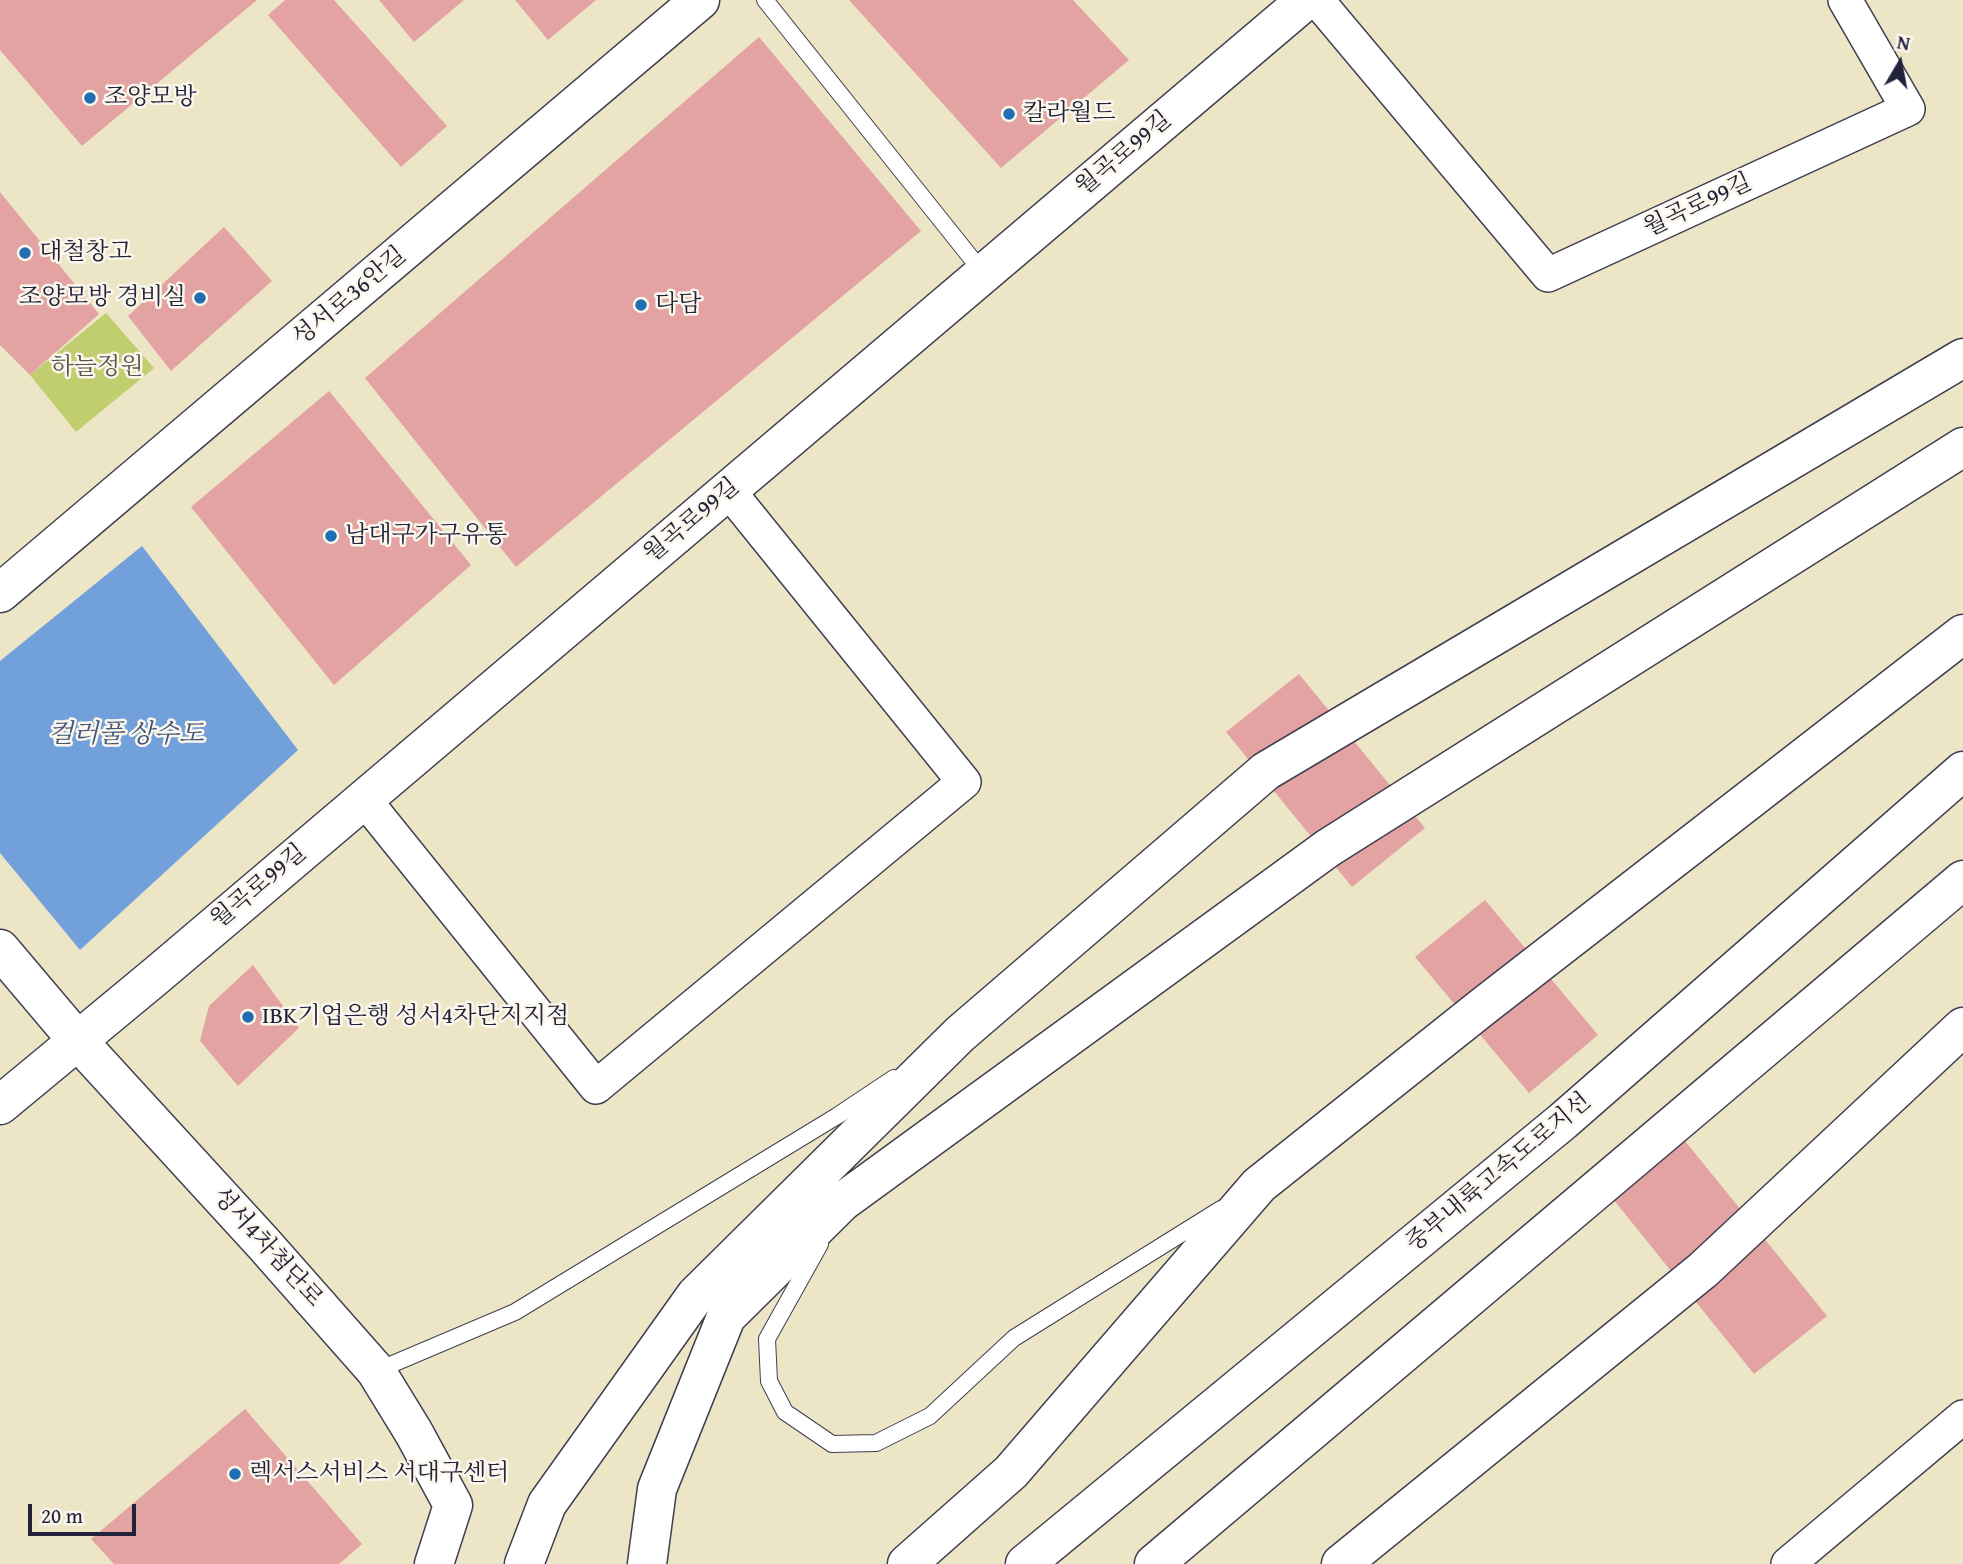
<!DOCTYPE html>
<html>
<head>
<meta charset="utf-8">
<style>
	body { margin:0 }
	#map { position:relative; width:1963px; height:1564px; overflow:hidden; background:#ece5c6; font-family:"Gentium Book Plus",serif }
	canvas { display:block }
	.north { position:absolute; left:1865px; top:28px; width:70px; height:70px; -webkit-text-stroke:5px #fbf7ec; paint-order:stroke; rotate:10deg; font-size:19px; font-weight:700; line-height:28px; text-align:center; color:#22223b }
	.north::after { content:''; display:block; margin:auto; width:24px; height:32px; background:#22223b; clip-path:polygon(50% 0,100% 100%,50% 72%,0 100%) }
	.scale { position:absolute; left:28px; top:1504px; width:108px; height:32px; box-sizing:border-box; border:4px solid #22223b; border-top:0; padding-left:9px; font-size:21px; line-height:24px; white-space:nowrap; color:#22223b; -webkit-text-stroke:5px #fbf7ec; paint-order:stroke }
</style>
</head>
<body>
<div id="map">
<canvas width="1963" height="1564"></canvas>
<div class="north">N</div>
<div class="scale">20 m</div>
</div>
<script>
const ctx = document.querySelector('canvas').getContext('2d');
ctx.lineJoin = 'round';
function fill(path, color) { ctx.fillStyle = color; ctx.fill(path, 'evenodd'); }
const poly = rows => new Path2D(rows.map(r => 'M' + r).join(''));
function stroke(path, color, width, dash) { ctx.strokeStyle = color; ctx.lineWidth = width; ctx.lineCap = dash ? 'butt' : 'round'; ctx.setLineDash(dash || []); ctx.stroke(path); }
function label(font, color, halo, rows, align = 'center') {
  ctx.font = font + ' "Gentium Book Plus","Noto Serif KR",serif'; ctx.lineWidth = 5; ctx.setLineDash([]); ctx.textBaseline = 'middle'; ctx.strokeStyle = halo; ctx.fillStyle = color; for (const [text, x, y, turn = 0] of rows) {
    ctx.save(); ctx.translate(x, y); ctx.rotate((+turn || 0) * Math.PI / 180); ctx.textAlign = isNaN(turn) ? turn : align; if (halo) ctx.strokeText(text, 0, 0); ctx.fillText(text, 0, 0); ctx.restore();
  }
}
fill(poly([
	[106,313,154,368,76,432,30,375]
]), '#c1ce70');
fill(poly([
	[142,546,298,750,80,950,0,853,0,661]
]), '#71a0da');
fill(poly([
	[0,0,257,0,82,146,0,50],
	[285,0,334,0,447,126,401,167,268,15],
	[379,0,464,0,414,42],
	[515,0,596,0,548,40],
	[849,0,1073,0,1129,60,1001,168],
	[759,37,921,231,516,567,365,378],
	[0,192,99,314,30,375,0,345],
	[224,227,272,281,171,371,128,316],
	[329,391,471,565,334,685,191,507],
	[1299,674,1425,828,1352,887,1226,732],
	[1485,900,1598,1035,1529,1093,1415,957],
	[253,965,299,1028,238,1086,200,1041,209,1006],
	[1685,1141,1827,1316,1754,1374,1613,1199],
	[245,1409,362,1544,339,1564,114,1564,91,1539]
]), '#e2a3a2');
const lane = poly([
	[765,0,984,274],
	[820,1244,767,1339,769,1381,785,1412,832,1444,876,1443,930,1416,1014,1338,1221,1209],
	[376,1371,515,1312,837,1116,894,1078]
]);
const street = poly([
	[1317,0,1548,275,1908,109,1845,0],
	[364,799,596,1087,964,782,728,490],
	[1788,1564,1963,1417]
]);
const secondary = poly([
	[0,593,700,0],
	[0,949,77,1040,263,1243,376,1371,414,1433,453,1505,434,1564],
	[0,1105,157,975,1306,0]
]);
const highway = poly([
	[524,1564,547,1504,696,1295,960,1034,1266,771,1963,358],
	[647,1564,657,1489,726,1317,842,1202,1328,848,1963,447],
	[907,1564,1011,1472,1259,1185,1485,1005,1963,634],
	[1025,1564,1563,1121,1963,771],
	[1154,1564,1963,880],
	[1341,1564,1703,1270,1963,1027]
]);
stroke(lane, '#403f50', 18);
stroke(street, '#403f50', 36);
stroke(secondary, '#403f50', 41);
stroke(highway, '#403f50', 41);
stroke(lane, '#fff', 16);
stroke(street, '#fff', 33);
stroke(secondary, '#fff', 38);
stroke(highway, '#fff', 38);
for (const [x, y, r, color] of [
	[90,98,7,"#1f6fb2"],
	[1009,114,7,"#1f6fb2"],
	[25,253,7,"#1f6fb2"],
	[200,298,7,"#1f6fb2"],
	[641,305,7,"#1f6fb2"],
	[331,536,7,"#1f6fb2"],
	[248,1017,7,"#1f6fb2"],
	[235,1474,7,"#1f6fb2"]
]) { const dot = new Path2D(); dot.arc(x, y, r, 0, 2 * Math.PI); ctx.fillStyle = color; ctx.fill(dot); stroke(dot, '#fbf7ec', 2.5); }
label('24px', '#22223b', '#fbf7ec', [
	["조양모방",104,98],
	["칼라월드",1023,114],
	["대철창고",39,253],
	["조양모방 경비실",186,298,"right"],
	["다담",655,305],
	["남대구가구유통",345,536],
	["IBK기업은행 성서4차단지지점",262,1017],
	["렉서스서비스 서대구센터",249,1474]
], 'left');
label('24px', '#22223b', '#fbf7ec', [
	["월곡로99길",1124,154,-40],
	["월곡로99길",1698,206,-25],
	["성서로36안길",350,297,-40],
	["월곡로99길",692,521,-40],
	["월곡로99길",259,887,-40],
	["중부내륙고속도로지선",1499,1173,-40],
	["성서4차첨단로",267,1248,48]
]);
label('24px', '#52564b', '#fbf7ec', [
	["하늘정원",97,368]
]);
label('italic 26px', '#42547b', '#fbf7ec', [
	["컬러풀 상수도",126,735]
]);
</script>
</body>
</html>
